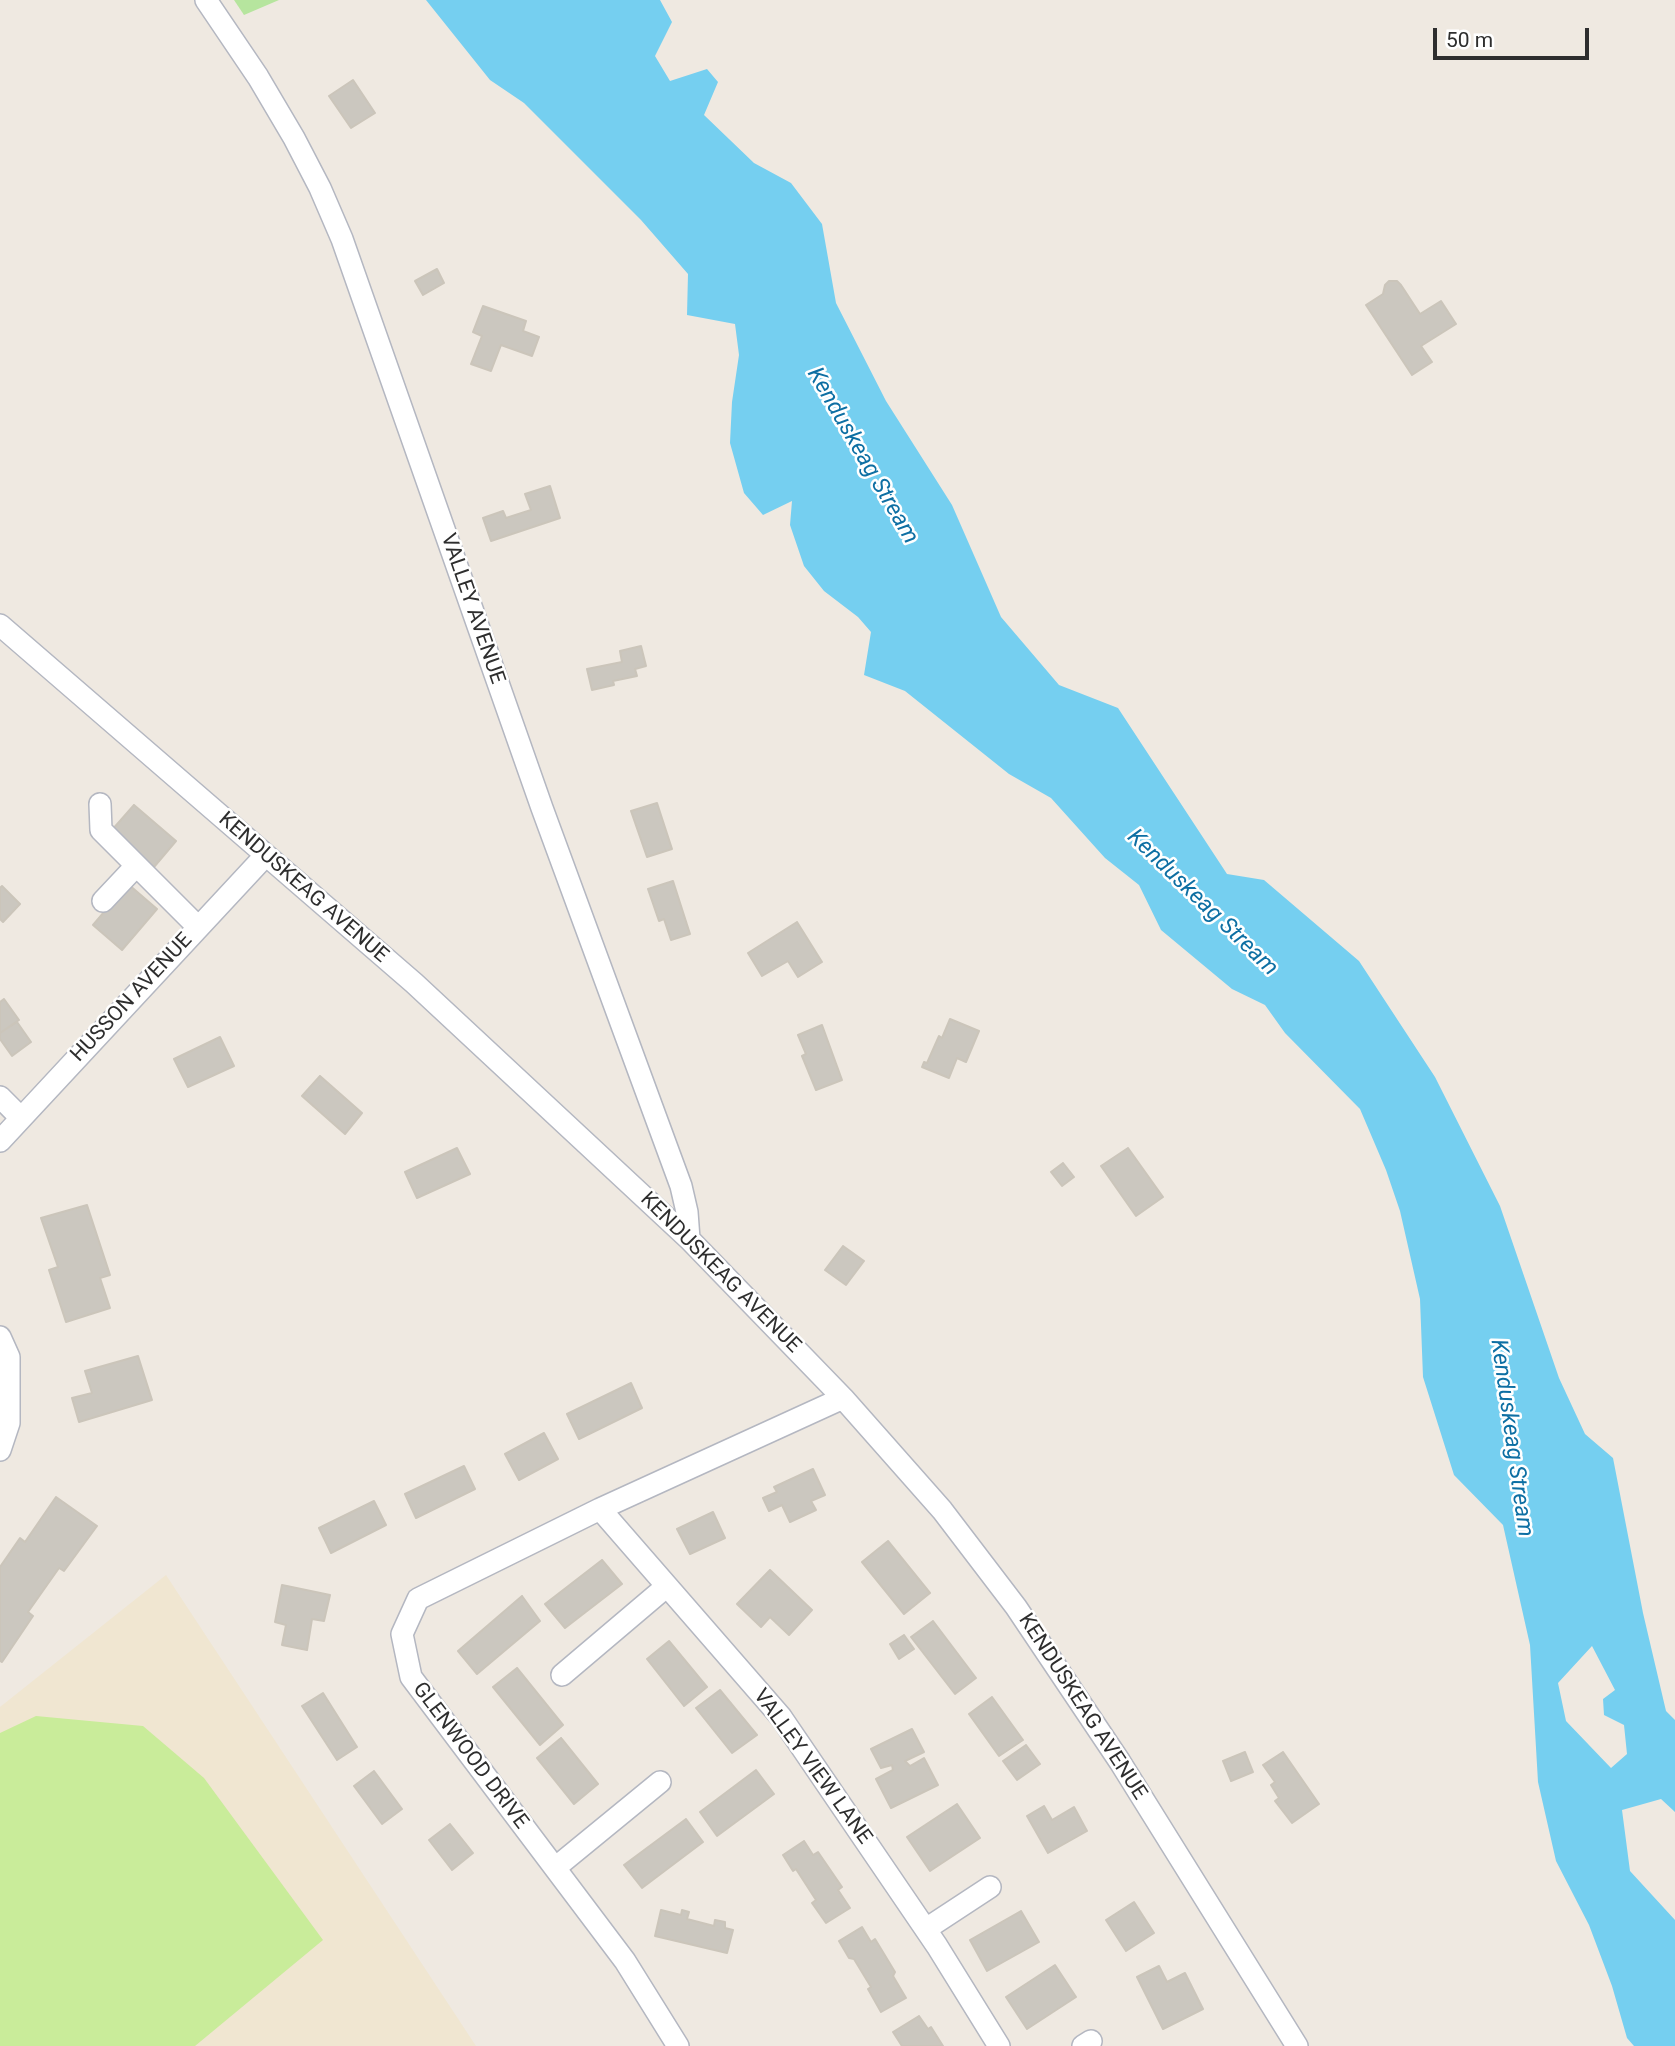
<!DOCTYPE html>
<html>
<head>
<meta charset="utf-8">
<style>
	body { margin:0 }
	#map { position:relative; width:1675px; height:2046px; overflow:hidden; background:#efe9e1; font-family:Roboto,sans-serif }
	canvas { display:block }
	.scale { position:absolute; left:1433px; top:28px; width:156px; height:32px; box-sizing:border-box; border:4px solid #2e2e2e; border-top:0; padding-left:9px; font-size:21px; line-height:24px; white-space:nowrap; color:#2e2e2e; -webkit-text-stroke:5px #fff; paint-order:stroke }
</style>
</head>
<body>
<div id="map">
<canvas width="1675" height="2046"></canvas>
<div class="scale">50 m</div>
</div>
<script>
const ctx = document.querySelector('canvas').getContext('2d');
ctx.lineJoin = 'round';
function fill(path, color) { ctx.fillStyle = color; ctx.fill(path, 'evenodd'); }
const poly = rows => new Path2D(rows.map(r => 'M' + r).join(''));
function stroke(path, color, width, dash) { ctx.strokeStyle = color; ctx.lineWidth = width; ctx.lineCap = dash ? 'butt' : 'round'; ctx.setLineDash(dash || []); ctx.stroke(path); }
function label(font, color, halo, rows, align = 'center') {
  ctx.font = font + ' Roboto,sans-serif'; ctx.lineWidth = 5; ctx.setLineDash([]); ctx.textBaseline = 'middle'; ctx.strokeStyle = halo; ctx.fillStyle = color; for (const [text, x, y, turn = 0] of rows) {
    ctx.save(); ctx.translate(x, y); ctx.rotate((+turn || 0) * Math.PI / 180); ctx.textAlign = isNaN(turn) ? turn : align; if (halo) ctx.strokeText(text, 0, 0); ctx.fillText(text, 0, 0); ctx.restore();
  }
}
fill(poly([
	[166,1575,476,2046,0,2046,0,1707]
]), '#f0e6d1');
fill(poly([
	[234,0,279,0,244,15]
]), '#b6e59e');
fill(poly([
	[36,1716,143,1726,204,1778,323,1940,195,2046,0,2046,0,1733]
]), '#c9ec9a');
fill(poly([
	[426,0,660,0,672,22,655,56,670,81,707,69,718,82,704,115,754,163,791,183,822,224,836,303,886,401,952,505,1001,617,1059,685,1118,708,1227,874,1264,880,1359,961,1435,1077,1500,1206,1559,1378,1585,1434,1613,1458,1643,1613,1666,1711,1675,1720,1675,1812,1661,1799,1622,1810,1630,1871,1675,1920,1675,2046,1634,2046,1627,2038,1612,1986,1589,1925,1556,1861,1538,1782,1530,1645,1503,1525,1454,1475,1423,1377,1420,1299,1400,1211,1386,1170,1360,1109,1285,1033,1265,1005,1232,989,1161,930,1139,885,1105,858,1051,798,1009,774,905,691,864,675,871,632,858,617,824,591,804,566,790,525,792,501,763,515,744,493,730,443,732,402,739,355,735,324,687,315,688,274,641,220,524,103,490,80],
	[1592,1646,1615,1690,1603,1699,1604,1715,1624,1725,1627,1754,1611,1768,1566,1721,1558,1683]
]), '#75cff0');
const building = poly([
	[353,80,375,113,351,128,329,96,353,80],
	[437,269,444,283,423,295,415,281,437,269],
	[1389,281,1397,281,1401,285,1420,314,1441,301,1456,324,1421,346,1432,362,1412,375,1366,305,1383,294,1385,285,1389,281],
	[483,306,526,321,523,331,539,337,532,356,501,345,491,371,471,364,482,336,473,332,483,306],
	[550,486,560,518,491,541,483,518,503,511,506,518,531,510,525,494,550,486],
	[641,646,646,666,635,669,637,676,613,681,614,685,592,690,587,669,622,662,620,651,641,646],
	[657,803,672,849,647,857,631,811,657,803],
	[134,805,176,841,154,867,112,830,134,805],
	[673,881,690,934,671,940,664,919,659,921,648,889,673,881],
	[128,884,157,909,122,950,93,925,128,884],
	[2,886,20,904,3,922,0,919,0,888,2,886],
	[797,922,822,962,798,977,788,961,762,976,748,953,797,922],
	[4,999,19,1020,0,1033,0,1002,4,999],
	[950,1019,979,1031,966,1062,957,1058,949,1078,922,1067,924,1062,927,1063,939,1036,942,1038,950,1019],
	[17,1022,31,1042,12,1056,0,1039,0,1033,17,1022],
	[822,1025,842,1080,816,1090,802,1056,806,1054,798,1035,822,1025],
	[220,1037,234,1066,188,1087,174,1059,220,1037],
	[320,1076,362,1113,345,1134,302,1096,320,1076],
	[457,1148,470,1174,417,1198,405,1172,457,1148],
	[1128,1148,1163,1197,1136,1216,1101,1166,1128,1148],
	[1063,1163,1074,1177,1062,1186,1051,1172,1063,1163],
	[87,1205,110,1275,100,1278,110,1308,66,1322,49,1270,58,1267,41,1218,87,1205],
	[843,1246,864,1261,846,1285,825,1270,843,1246],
	[138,1356,152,1400,79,1422,72,1398,92,1393,85,1371,138,1356],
	[631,1383,642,1408,579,1439,567,1414,631,1383],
	[544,1433,558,1459,519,1480,505,1454,544,1433],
	[464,1466,475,1489,416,1518,405,1494,464,1466],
	[813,1469,825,1495,811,1501,816,1510,790,1522,782,1505,769,1511,763,1498,777,1492,774,1487,813,1469],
	[56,1497,97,1526,64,1571,59,1568,28,1612,33,1616,2,1662,0,1661,0,1567,20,1538,25,1542,56,1497],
	[374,1501,386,1525,331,1553,319,1528,374,1501],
	[713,1512,725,1538,690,1554,677,1529,713,1512],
	[888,1541,930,1593,904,1614,862,1562,888,1541],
	[602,1560,622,1584,565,1628,545,1604,602,1560],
	[770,1570,812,1610,789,1635,770,1617,761,1627,737,1604,770,1570],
	[282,1585,330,1595,324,1621,312,1619,307,1650,282,1645,286,1625,275,1622,282,1585],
	[522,1596,540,1621,477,1674,458,1651,522,1596],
	[933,1621,976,1678,955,1694,911,1637,933,1621],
	[904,1635,914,1649,899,1659,890,1644,904,1635],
	[669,1641,707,1687,684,1706,647,1659,669,1641],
	[517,1668,563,1725,540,1745,493,1687,517,1668],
	[720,1690,757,1735,732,1753,696,1708,720,1690],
	[323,1693,357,1747,337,1760,302,1706,323,1693],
	[992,1697,1023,1740,999,1756,969,1714,992,1697],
	[912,1729,924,1752,905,1761,910,1766,924,1758,938,1785,891,1808,876,1779,893,1770,892,1765,881,1768,871,1749,912,1729],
	[561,1738,598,1784,574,1804,537,1758,561,1738],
	[1026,1745,1040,1764,1017,1780,1003,1761,1026,1745],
	[1245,1752,1253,1772,1231,1781,1223,1761,1245,1752],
	[1283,1752,1319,1804,1292,1823,1275,1801,1279,1798,1271,1785,1275,1782,1263,1765,1283,1752],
	[756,1770,774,1794,717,1836,700,1812,756,1770],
	[374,1771,402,1809,382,1824,354,1786,374,1771],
	[957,1804,980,1838,930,1871,907,1837,957,1804],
	[1044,1806,1052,1820,1074,1807,1087,1831,1048,1853,1027,1816,1044,1806],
	[686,1819,703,1842,642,1888,624,1865,686,1819],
	[450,1824,473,1853,452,1870,429,1840,450,1824],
	[804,1841,813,1855,818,1852,842,1887,838,1890,850,1908,826,1923,812,1903,816,1900,796,1869,793,1871,783,1855,804,1841],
	[1134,1902,1154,1933,1126,1951,1106,1920,1134,1902],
	[661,1910,681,1915,682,1910,689,1912,687,1919,714,1926,715,1920,725,1922,725,1928,733,1930,727,1953,655,1936,661,1910],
	[1021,1911,1039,1942,987,1971,970,1940,1021,1911],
	[862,1927,871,1942,875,1939,895,1972,893,1976,906,1998,881,2012,868,1989,871,1987,854,1959,849,1958,839,1941,862,1927],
	[1055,1965,1076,1997,1027,2029,1006,1997,1055,1965],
	[1159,1966,1167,1982,1185,1973,1203,2009,1163,2029,1137,1977,1159,1966],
	[919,2016,928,2029,931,2027,943,2046,902,2046,893,2032,919,2016]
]);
fill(building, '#cbc7bf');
stroke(building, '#cbc5ba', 2);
const minor = poly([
	[206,0,258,77,294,138,320,188,342,239,542,808,681,1186,687,1212,689,1239],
	[0,625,414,983,689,1239,843,1398,942,1510,1016,1607,1120,1762,1297,2046],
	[100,804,101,830,198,927],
	[103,901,135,867],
	[0,1097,21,1118],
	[0,1141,265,856],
	[0,1337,9,1357,9,1423,0,1450],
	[600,1509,781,1717,937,1946,999,2046],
	[562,1675,667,1586],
	[555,1868,660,1782],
	[926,1929,990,1887],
	[678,2046,625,1961,411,1677,402,1634,418,1599,600,1509,843,1398],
	[1083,2046,1091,2041]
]);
stroke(minor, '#b4b7c1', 24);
stroke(minor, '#fff', 21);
label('21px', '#2e2e2e', '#fff', [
	["VALLEY AVENUE",472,609,71],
	["KENDUSKEAG AVENUE",303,888,41],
	["HUSSON AVENUE",132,998,-47],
	["KENDUSKEAG AVENUE",720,1273,45],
	["KENDUSKEAG AVENUE",1082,1707,57],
	["GLENWOOD DRIVE",470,1756,53],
	["VALLEY VIEW LANE",812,1767,54]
]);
label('italic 23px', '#0d6fa3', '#fff', [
	["Kenduskeag Stream",862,456,60],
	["Kenduskeag Stream",1202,903,44],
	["Kenduskeag Stream",1511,1438,82]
]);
</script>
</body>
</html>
